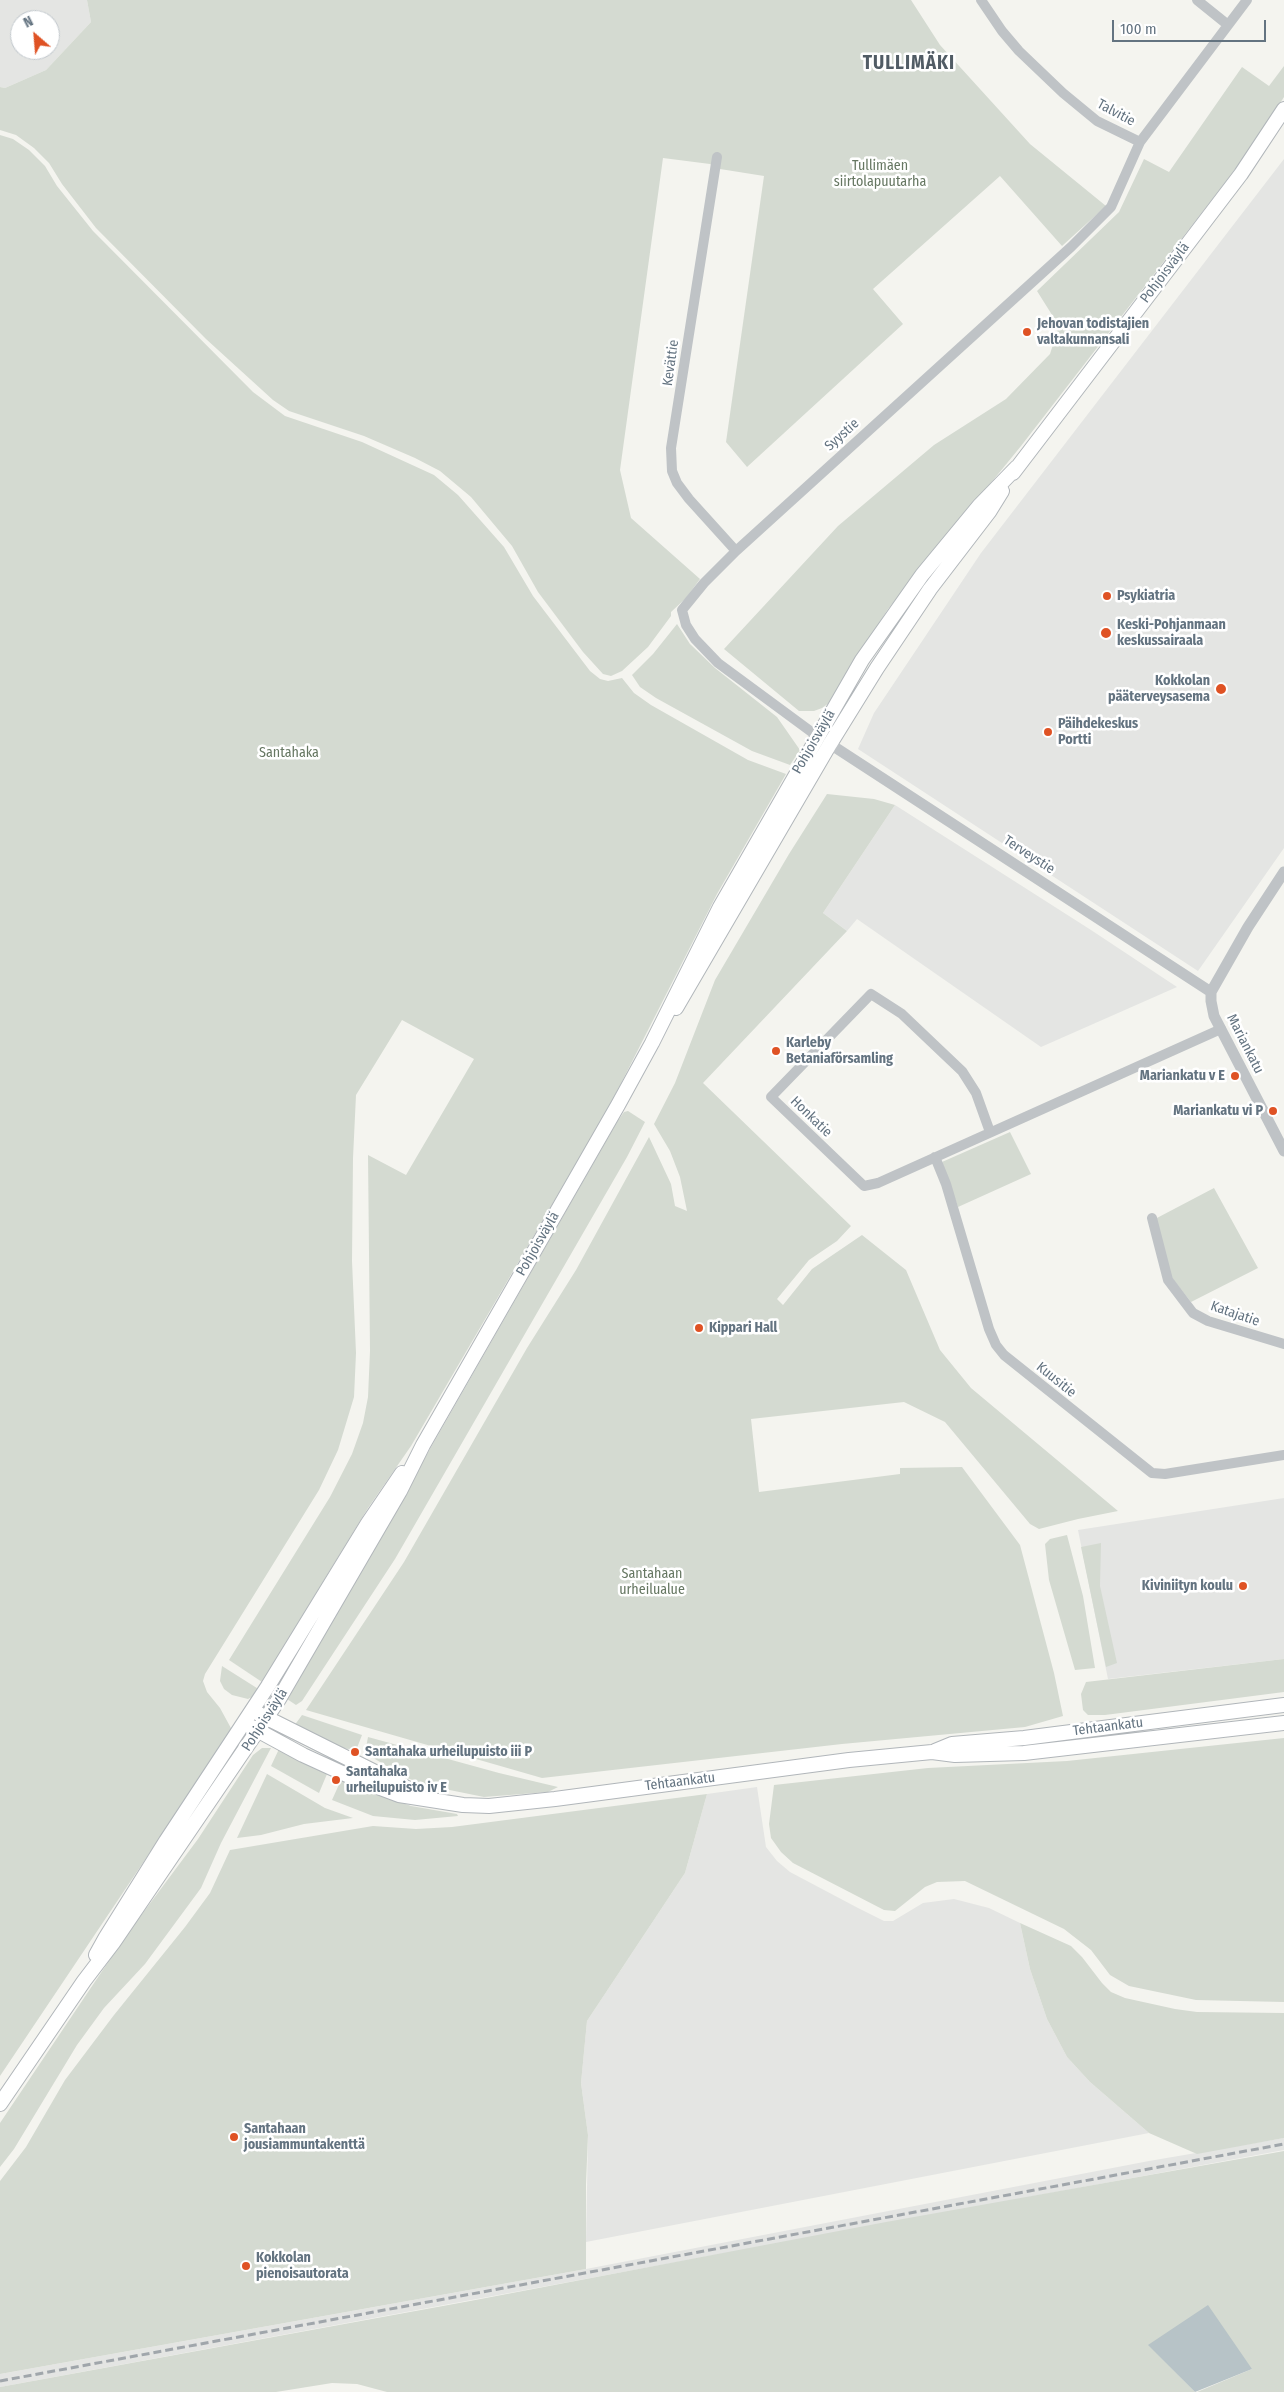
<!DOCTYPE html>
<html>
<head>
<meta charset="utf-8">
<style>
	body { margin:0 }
	#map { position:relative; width:1284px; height:2392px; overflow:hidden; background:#f4f4ef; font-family:"Fira Sans Condensed",sans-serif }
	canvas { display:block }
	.north { position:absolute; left:10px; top:10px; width:50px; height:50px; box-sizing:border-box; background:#fff; border:1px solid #c1c7cc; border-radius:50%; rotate:333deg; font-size:14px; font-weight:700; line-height:20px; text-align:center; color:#637380 }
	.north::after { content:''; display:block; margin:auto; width:18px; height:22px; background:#df5224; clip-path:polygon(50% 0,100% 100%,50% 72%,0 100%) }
	.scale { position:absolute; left:1112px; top:20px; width:154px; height:22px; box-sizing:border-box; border:2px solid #637380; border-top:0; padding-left:6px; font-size:15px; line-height:18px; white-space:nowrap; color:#637380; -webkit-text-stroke:4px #fff; paint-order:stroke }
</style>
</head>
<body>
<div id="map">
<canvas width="1284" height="2392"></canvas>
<div class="north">N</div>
<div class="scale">100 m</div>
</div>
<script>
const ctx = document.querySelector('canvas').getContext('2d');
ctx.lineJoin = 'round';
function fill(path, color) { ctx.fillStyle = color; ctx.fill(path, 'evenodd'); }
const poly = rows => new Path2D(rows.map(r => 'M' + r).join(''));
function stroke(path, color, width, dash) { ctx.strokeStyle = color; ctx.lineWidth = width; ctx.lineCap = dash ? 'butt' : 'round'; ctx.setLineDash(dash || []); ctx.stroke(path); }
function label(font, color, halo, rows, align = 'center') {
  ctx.font = font + ' "Fira Sans Condensed",sans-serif'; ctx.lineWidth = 5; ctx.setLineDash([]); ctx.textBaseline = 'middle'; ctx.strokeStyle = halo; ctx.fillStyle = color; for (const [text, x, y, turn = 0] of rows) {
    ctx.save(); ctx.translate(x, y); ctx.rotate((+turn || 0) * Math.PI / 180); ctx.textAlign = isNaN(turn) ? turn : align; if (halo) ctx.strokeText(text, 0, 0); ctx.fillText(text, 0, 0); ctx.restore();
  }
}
fill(poly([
	[0,0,87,0,91,22,46,70,5,88,0,87],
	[20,20,50,20,50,50,20,50],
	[1284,159,1284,848,1198,971,858,749,874,713,981,553],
	[895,805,1091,930,1177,987,1041,1047,857,919,847,931,823,913],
	[1284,1498,1284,1659,1108,1679,1078,1530],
	[757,1787,766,1847,777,1861,790,1872,858,1908,884,1921,893,1921,923,1903,954,1899,989,1908,1020,1923,1030,1969,1047,2019,1067,2057,1090,2082,1149,2133,586,2242,588,2135,581,2083,587,2021,685,1873,707,1794],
	[1284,2138,1284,2150,0,2387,0,2374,586,2269,1149,2161]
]), '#e4e5e3');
fill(poly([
	[87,0,911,0,940,45,1030,144,1106,206,1062,246,1000,176,873,289,903,324,747,467,726,442,764,176,720,169,710,164,663,158,620,470,631,518,700,579,686,598,671,612,671,616,648,647,622,671,611,676,603,674,583,652,538,592,512,546,471,497,440,471,415,458,364,436,289,411,273,400,206,339,96,228,62,184,49,163,34,148,16,135,0,130,0,87,5,88,46,70,91,22],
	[1284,66,1284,97,1251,149,1021,446,888,609,829,703,822,708,814,711,799,711,724,649,838,526,934,445,1006,399,1050,354,1059,326,1037,291,1119,212,1144,159,1169,172,1242,67,1269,86],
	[0,135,13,139,29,150,45,166,57,186,93,231,253,392,285,416,362,442,434,475,458,495,504,547,533,596,590,671,600,679,608,681,622,678,634,693,651,705,748,760,786,774,717,894,609,1107,411,1446,368,1508,262,1682,229,1660,330,1497,352,1454,363,1423,368,1397,370,1351,368,1155,406,1175,474,1059,402,1020,356,1095,353,1158,352,1261,356,1353,354,1397,338,1450,319,1490,205,1674,203,1681,207,1692,220,1708,232,1730,0,2076],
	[677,624,690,644,715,668,777,717,800,750,790,765,752,751,656,698,640,687,632,675,653,654],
	[827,794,874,799,895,805,823,913,847,931,703,1083,851,1226,837,1241,809,1260,777,1299,783,1305,812,1269,862,1235,906,1270,940,1350,971,1388,1118,1511,1078,1519,1039,1529,1030,1524,945,1422,904,1402,751,1419,759,1492,900,1474,900,1468,962,1467,1020,1545,1054,1673,1063,1716,1025,1727,842,1744,542,1778,306,1710,404,1562,527,1348,576,1270,649,1137,671,1184,675,1206,687,1211,680,1177,670,1151,654,1124,675,1083,715,980,789,854],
	[628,1111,645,1122,627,1157,395,1559,302,1701,296,1705,287,1699,617,1122,624,1112],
	[1010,1132,1031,1174,958,1207,942,1162],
	[1214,1188,1258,1268,1191,1302,1172,1278,1155,1219],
	[1067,1535,1083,1596,1095,1668,1075,1670,1049,1580,1045,1544,1050,1539],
	[1101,1543,1100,1586,1117,1663,1106,1667,1081,1547],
	[1284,1659,1284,1692,1105,1715,1088,1715,1083,1710,1081,1694,1086,1682],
	[222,1666,260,1690,254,1696,248,1699,232,1695,224,1689,220,1681],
	[302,1715,362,1735,357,1748,348,1749,331,1746,294,1726],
	[368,1737,499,1773,558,1787,548,1792,484,1797,425,1785,405,1777,365,1753],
	[1284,1738,1284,2002,1196,2000,1129,1986,1110,1975,1091,1950,1064,1929,965,1881,937,1882,925,1887,895,1911,884,1910,793,1863,781,1852,771,1838,769,1824,774,1785,928,1768,1067,1761],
	[262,1748,271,1748,221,1843,201,1888,145,1964,104,2008,77,2045,14,2149,0,2167,0,2123,125,1937,198,1839,253,1755],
	[279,1749,327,1774,319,1793,271,1766],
	[267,1774,325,1808,353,1818,304,1824,261,1835,237,1838],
	[341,1780,411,1806,457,1814,458,1816,415,1820,373,1816,332,1800],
	[707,1794,685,1873,587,2021,581,2083,588,2135,586,2184,586,2269,0,2374,0,2181,26,2147,65,2080,114,2015,185,1927,210,1893,230,1850,373,1826,416,1829,452,1827],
	[1020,1923,1071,1946,1082,1957,1102,1983,1111,1992,1125,1998,1175,2009,1197,2012,1284,2013,1284,2138,1197,2154,1149,2133,1090,2082,1067,2057,1047,2019,1030,1969],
	[1284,2151,1284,2392,1197,2392,1252,2369,1149,2345,1195,2392,387,2392,357,2384,332,2383,276,2392,0,2392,0,2387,470,2301,886,2222]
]), '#d4dad1');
fill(poly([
	[1208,2305,1252,2369,1195,2392,1148,2345]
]), '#b7c3c7');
const secondary = poly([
	[1013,473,1241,174,1284,109],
	[676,1008,830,744,877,668,930,589,989,512,1002,491],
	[259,1714,419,1794],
	[244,1723,303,1755,351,1777,399,1795,463,1805,489,1806,555,1799,849,1760,932,1752,955,1755,1024,1753,1284,1723],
	[935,1751,952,1744,1024,1738,1284,1705],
	[96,1955,106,1937,166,1841,268,1686,368,1523,402,1473],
	[0,2104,84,1981,113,1943,279,1699,400,1491,423,1445,618,1105,652,1043,720,907,862,660,922,575,979,506,1017,467]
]);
stroke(secondary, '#b1b6ba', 16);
stroke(poly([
	[981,0,1002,31,1019,51,1063,93,1097,121,1140,142],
	[1197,0,1228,25],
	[717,157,671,448,672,471,677,483,689,499,736,551],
	[817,736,718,663,695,639,686,625,682,610,704,583,736,551,1071,247,1111,207,1140,142,1247,0],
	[990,1132,976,1093,962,1071,902,1014,871,994,771,1097,864,1186,878,1183,1221,1029],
	[935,1157,946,1184,989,1329,996,1345,1004,1355,1152,1473,1165,1474,1284,1455],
	[1152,1218,1168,1280,1193,1313,1208,1321,1284,1344]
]), '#bfc3c6', 10);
stroke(poly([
	[830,744,1211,992],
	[1284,872,1248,927,1211,992,1211,1001,1214,1016,1284,1151]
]), '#bfc3c6', 11);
stroke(secondary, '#fff', 14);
stroke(poly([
	[0,2381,1284,2144]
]), '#a0a6ab', 3, [8, 4]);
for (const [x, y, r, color] of [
	[1027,332,5,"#df5224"],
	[1107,596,5,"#df5224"],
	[1106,633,6,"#df5224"],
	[1221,689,6,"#df5224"],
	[1048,732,5,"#df5224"],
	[776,1051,5,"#df5224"],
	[1235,1076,5,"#df5224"],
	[1273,1111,5,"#df5224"],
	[699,1328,5,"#df5224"],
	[1243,1586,5,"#df5224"],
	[355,1752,5,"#df5224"],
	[336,1780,5,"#df5224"],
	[234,2137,5,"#df5224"],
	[246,2266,5,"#df5224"]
]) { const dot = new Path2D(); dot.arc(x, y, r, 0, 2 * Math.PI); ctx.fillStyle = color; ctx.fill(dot); stroke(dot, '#fff', 2); }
label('14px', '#637380', '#fff', [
	["Talvitie",1116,113,28],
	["Pohjoisväylä",1165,273,-53],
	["Kevättie",671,363,-82],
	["Syystie",842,435,-42],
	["Pohjoisväylä",814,742,-60],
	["Terveystie",1029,855,33],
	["Mariankatu",1245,1044,63],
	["Honkatie",811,1117,44],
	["Pohjoisväylä",538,1244,-60],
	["Katajatie",1235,1314,19],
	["Kuusitie",1056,1380,39],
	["Pohjoisväylä",265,1720,-57],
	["Tehtaankatu",1108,1727,-7],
	["Tehtaankatu",680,1782,-7]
]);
label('14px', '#667762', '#fff', [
	["Tullimäen",880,166],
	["siirtolapuutarha",880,182],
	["Santahaka",289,753],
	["Santahaan",652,1574],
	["urheilualue",652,1590]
]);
label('bold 14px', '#637380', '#fff', [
	["Jehovan todistajien",1037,324],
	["valtakunnansali",1037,340],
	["Psykiatria",1117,596],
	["Keski-Pohjanmaan",1117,625],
	["keskussairaala",1117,641],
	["Kokkolan",1210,681,"right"],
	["pääterveysasema",1210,697,"right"],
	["Päihdekeskus",1058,724],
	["Portti",1058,740],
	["Karleby",786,1043],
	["Betaniaförsamling",786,1059],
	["Mariankatu v E",1225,1076,"right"],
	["Mariankatu vi P",1263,1111,"right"],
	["Kippari Hall",709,1328],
	["Kiviniityn koulu",1233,1586,"right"],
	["Santahaka urheilupuisto iii P",365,1752],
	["Santahaka",346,1772],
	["urheilupuisto iv E",346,1788],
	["Santahaan",244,2129],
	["jousiammuntakenttä",244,2145],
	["Kokkolan",256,2258],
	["pienoisautorata",256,2274]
], 'left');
ctx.letterSpacing = '1px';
label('bold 19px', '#515c65', '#fff', [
	["TULLIMÄKI",909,64]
]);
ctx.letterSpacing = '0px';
</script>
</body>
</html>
